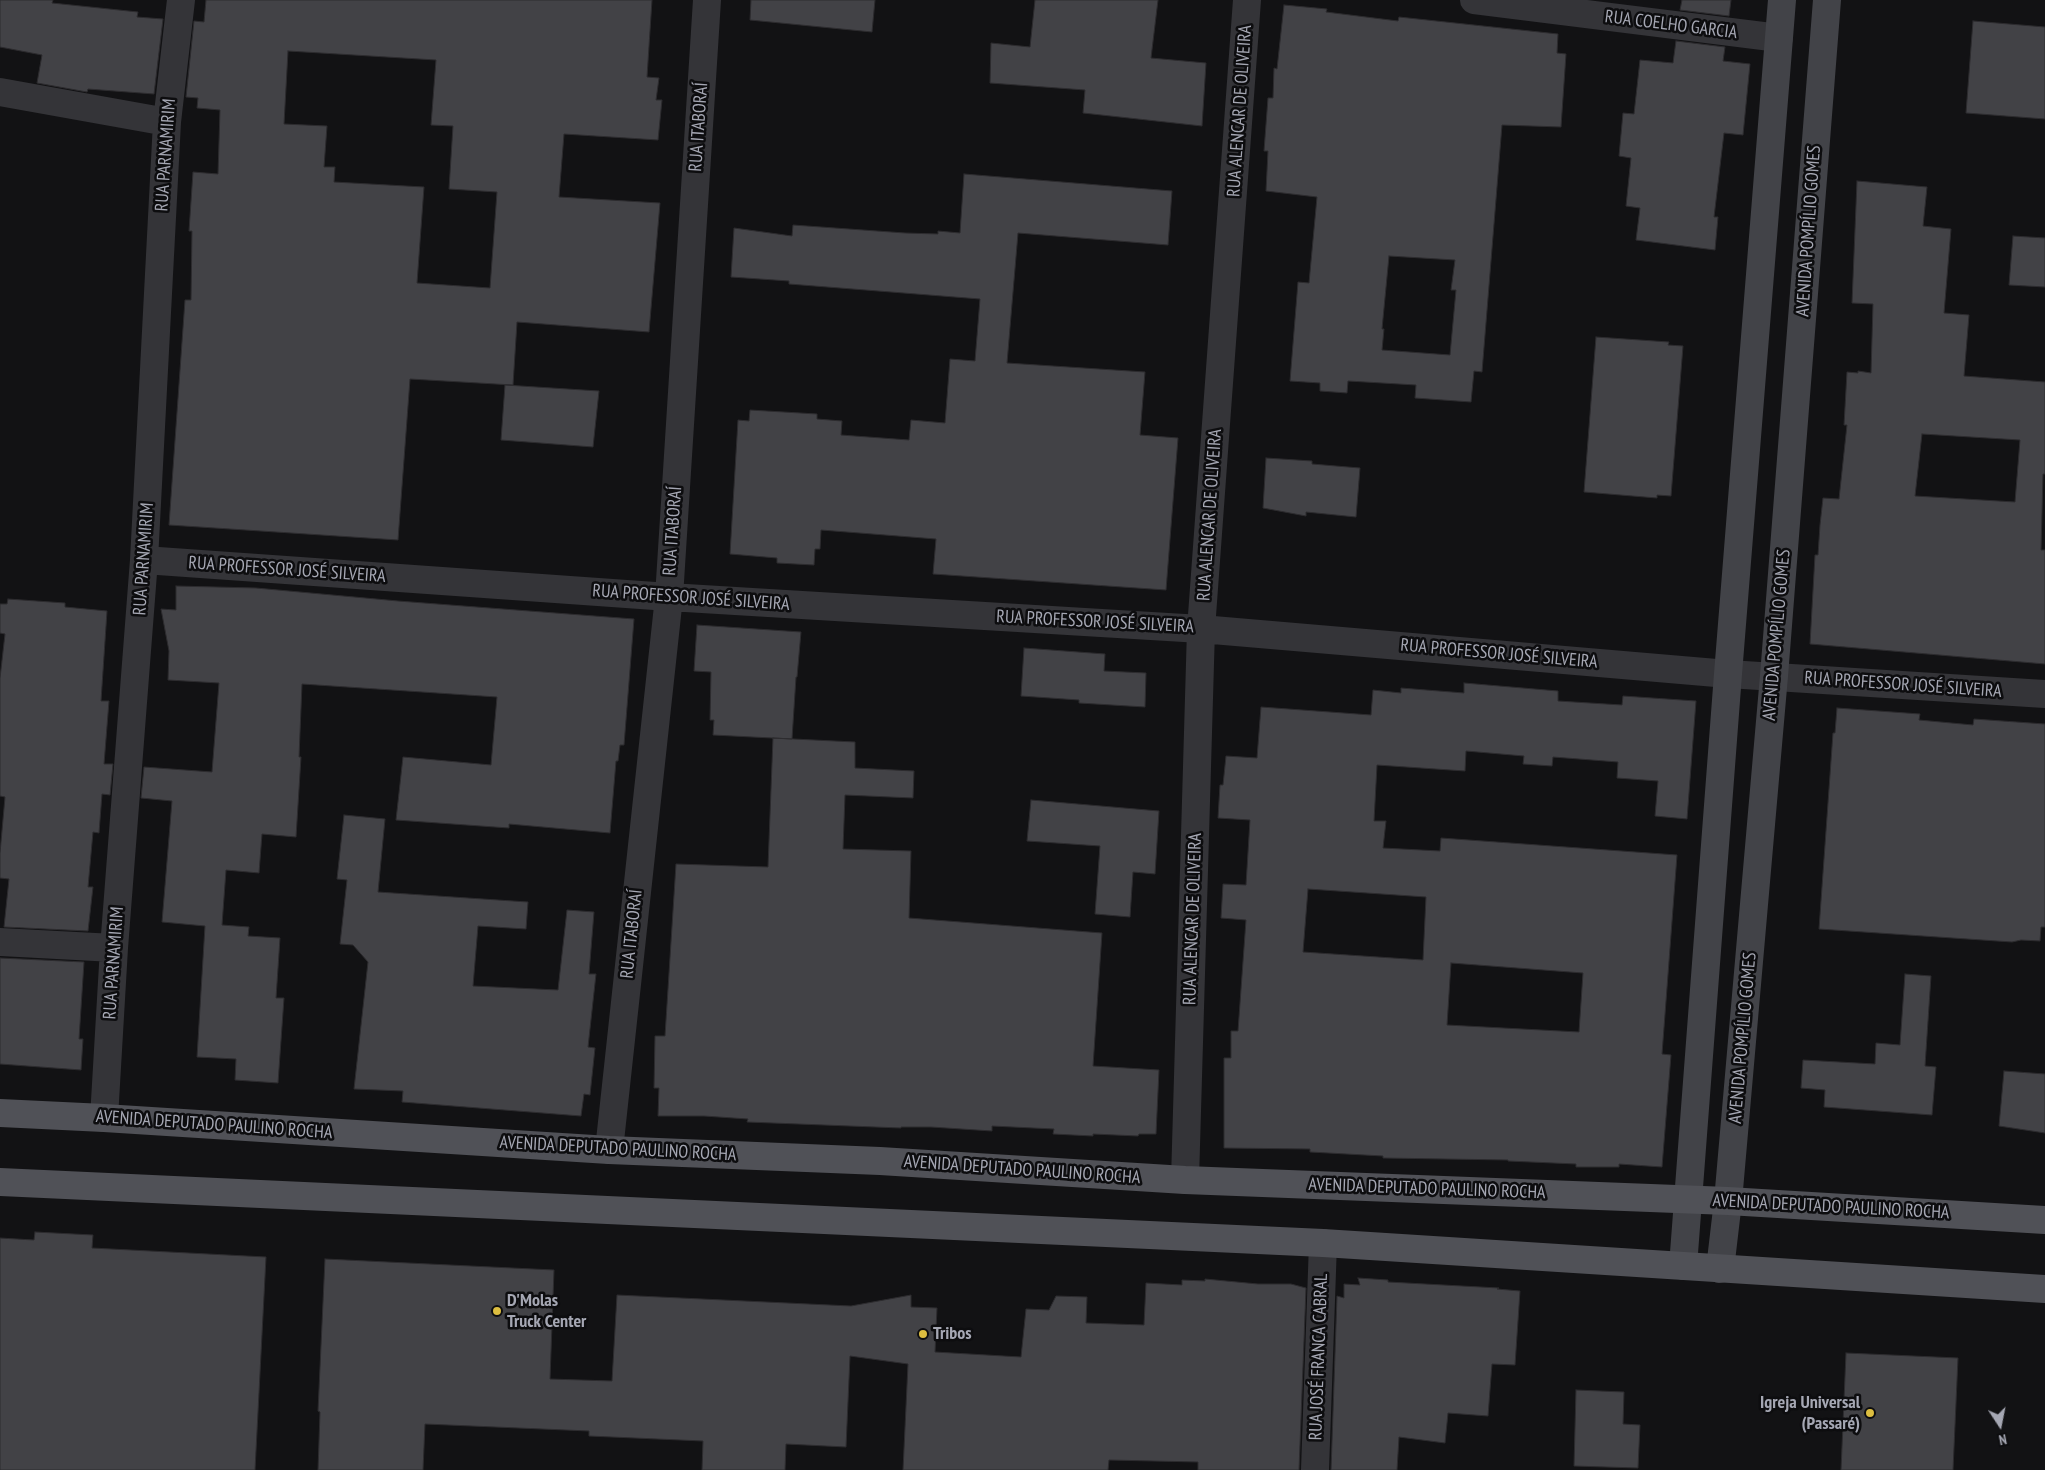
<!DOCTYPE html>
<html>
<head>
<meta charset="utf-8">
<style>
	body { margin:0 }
	#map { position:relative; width:2045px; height:1470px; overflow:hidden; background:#121214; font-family:"PT Sans Narrow",sans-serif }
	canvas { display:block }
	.north { position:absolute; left:1975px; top:1400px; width:50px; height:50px; -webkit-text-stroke:4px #0d0d0f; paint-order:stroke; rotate:169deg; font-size:14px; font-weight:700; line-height:20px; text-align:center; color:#a5a7b3 }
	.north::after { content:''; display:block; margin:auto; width:18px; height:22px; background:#a5a7b3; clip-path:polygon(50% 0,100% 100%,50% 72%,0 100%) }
</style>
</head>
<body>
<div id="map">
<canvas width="2045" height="1470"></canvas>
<div class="north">N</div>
</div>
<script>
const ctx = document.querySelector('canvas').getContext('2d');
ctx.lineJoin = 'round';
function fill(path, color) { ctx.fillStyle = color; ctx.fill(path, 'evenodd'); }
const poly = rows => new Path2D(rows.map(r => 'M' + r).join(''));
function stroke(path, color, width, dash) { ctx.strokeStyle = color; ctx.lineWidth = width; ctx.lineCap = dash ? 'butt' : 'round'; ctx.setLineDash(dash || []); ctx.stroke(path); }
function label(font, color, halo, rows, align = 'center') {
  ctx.font = font + ' "PT Sans Narrow",sans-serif'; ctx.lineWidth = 5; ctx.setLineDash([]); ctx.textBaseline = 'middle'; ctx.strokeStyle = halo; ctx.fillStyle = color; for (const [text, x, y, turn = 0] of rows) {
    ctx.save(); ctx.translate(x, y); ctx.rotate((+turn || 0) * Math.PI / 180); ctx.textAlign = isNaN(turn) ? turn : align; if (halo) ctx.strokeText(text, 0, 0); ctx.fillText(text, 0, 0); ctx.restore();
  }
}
const building = poly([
	[0,0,53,0,52,3,138,12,137,17,163,19,154,94,88,89,87,92,37,83,42,55,0,47,0,0],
	[206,0,652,0,647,77,659,78,656,100,662,100,658,140,564,134,559,197,660,203,649,332,517,322,513,385,410,379,398,540,169,525,185,300,191,300,192,231,189,231,193,172,218,174,220,110,197,108,198,98,186,97,194,21,204,22,206,0],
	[288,51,436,60,431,125,453,126,449,189,497,192,490,288,417,283,424,187,334,182,335,167,324,167,327,126,284,124,288,51],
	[751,0,875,0,872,32,750,20,751,0],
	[1035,0,1158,0,1151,58,1206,63,1202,126,1083,113,1085,90,990,83,991,43,1030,47,1035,0],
	[1682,0,1731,0,1729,16,1680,10,1682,0],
	[1284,5,1327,9,1326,12,1398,21,1399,17,1558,34,1557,53,1566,54,1561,127,1502,125,1482,372,1474,371,1471,402,1415,398,1416,385,1348,381,1347,393,1320,391,1320,383,1290,381,1298,282,1309,283,1317,197,1266,191,1268,151,1264,151,1268,98,1273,98,1274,68,1277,69,1284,5],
	[1389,256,1455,260,1451,290,1456,290,1450,355,1382,350,1384,329,1382,329,1389,256],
	[1973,21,2045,27,2045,119,1966,113,1973,21],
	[1676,41,1725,47,1723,61,1750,64,1743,135,1724,133,1714,217,1718,217,1715,250,1636,240,1640,208,1626,206,1631,158,1619,156,1623,113,1634,114,1640,60,1673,63,1676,41],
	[964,174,1172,191,1168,245,1018,233,1007,363,1145,372,1140,435,1178,438,1166,590,933,574,936,539,898,536,821,530,820,549,815,549,814,565,777,563,777,558,730,554,738,420,749,421,750,410,817,414,817,419,842,421,841,435,909,440,911,420,945,423,950,359,975,361,980,299,789,284,789,281,731,277,734,228,792,236,793,225,905,233,938,234,938,231,960,233,964,174],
	[1857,181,1927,187,1923,226,1951,229,1944,313,1969,315,1964,376,2045,382,2045,474,2043,474,2041,550,2045,550,2045,664,1810,644,1815,555,1818,555,1820,525,1823,498,1839,499,1847,425,1844,425,1847,372,1858,373,1858,371,1871,373,1873,304,1852,303,1857,181],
	[1922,434,2020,440,2015,502,1915,496,1922,434],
	[2013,236,2045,238,2045,287,2009,285,2013,236],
	[1596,337,1669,342,1668,345,1683,346,1671,496,1657,495,1657,498,1584,492,1596,337],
	[505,385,599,391,593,447,501,440,505,385],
	[1266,458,1312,461,1312,464,1360,468,1356,517,1306,512,1306,516,1263,508,1266,458],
	[176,586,256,588,398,601,634,619,624,745,620,745,618,761,616,761,610,833,509,824,509,828,396,820,403,757,491,765,497,697,302,684,299,757,301,757,296,837,262,834,259,873,226,870,222,925,249,927,248,936,280,938,276,998,284,998,278,1083,235,1080,236,1059,197,1057,205,926,162,922,172,801,141,798,144,767,212,772,219,683,168,680,169,651,161,609,176,610,176,586],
	[8,599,65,603,65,607,107,611,101,701,109,701,104,764,113,764,110,795,102,794,99,833,93,832,88,887,93,887,88,931,4,927,9,879,0,878,0,853,5,797,0,796,0,678,5,634,0,633,0,604,7,604,8,599],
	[697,625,801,632,797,677,796,677,792,739,713,735,714,720,710,720,711,672,694,671,697,625],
	[1024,648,1105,654,1104,671,1146,673,1145,707,1079,703,1079,700,1021,696,1024,648],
	[1464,683,1558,691,1558,701,1622,705,1623,696,1696,701,1687,819,1655,816,1658,781,1617,778,1618,762,1553,757,1552,766,1523,764,1524,756,1466,751,1465,771,1377,765,1374,821,1386,821,1383,848,1440,851,1441,838,1677,855,1662,1054,1671,1055,1662,1167,1619,1164,1619,1167,1576,1167,1576,1164,1508,1161,1508,1160,1383,1158,1383,1156,1310,1152,1310,1149,1224,1148,1224,1058,1231,1058,1231,1031,1238,1031,1246,920,1221,918,1223,884,1246,885,1250,820,1218,818,1220,785,1223,785,1226,756,1257,758,1261,707,1371,715,1373,690,1401,693,1401,688,1464,693,1464,683],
	[1308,889,1426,897,1423,960,1303,952,1308,889],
	[1451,963,1583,973,1579,1032,1447,1025,1451,963],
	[1837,708,1920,714,1919,720,1973,725,1974,719,2045,724,2045,927,2041,927,2040,941,2021,940,2012,942,1819,929,1833,733,1835,733,1837,708],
	[773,738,855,742,855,768,914,771,913,798,845,795,843,849,911,851,909,918,1102,933,1093,1066,1159,1070,1156,1134,1139,1134,1138,1136,1093,1134,1093,1136,1053,1134,1054,1129,992,1126,992,1131,931,1127,901,1127,901,1128,747,1122,748,1119,704,1116,658,1116,659,1088,654,1088,655,1036,665,1036,676,864,768,867,773,738],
	[1031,800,1159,811,1155,874,1133,872,1130,917,1095,914,1100,846,1027,841,1031,800],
	[344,815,385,819,378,892,528,902,526,929,478,926,473,986,558,990,567,910,594,912,589,974,596,974,588,1047,595,1048,590,1095,584,1094,581,1116,402,1102,403,1091,354,1089,368,962,353,945,340,944,347,880,337,879,344,815],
	[0,958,84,962,79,1039,83,1039,81,1070,0,1064,0,958],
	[1905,974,1931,976,1925,1066,1936,1067,1932,1115,1824,1107,1825,1090,1801,1088,1803,1060,1875,1064,1876,1043,1900,1045,1905,974],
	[2004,1071,2045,1074,2045,1133,1999,1126,2004,1071],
	[35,1232,93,1235,92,1248,266,1257,255,1470,0,1470,0,1238,34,1240,35,1232],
	[325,1259,554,1270,550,1379,612,1381,617,1295,851,1306,911,1295,911,1307,937,1308,935,1352,1021,1357,1026,1309,1049,1310,1056,1296,1087,1297,1086,1323,1144,1325,1146,1283,1182,1285,1182,1280,1205,1281,1205,1279,1258,1284,1291,1284,1306,1288,1299,1470,1198,1470,1198,1462,1109,1460,1108,1470,903,1470,908,1364,850,1356,846,1447,786,1444,785,1470,702,1470,703,1441,589,1436,589,1431,425,1424,423,1470,318,1470,320,1412,318,1411,325,1259],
	[1358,1278,1388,1280,1388,1282,1499,1288,1497,1289,1520,1291,1515,1365,1492,1364,1488,1416,1448,1413,1445,1443,1399,1437,1397,1470,1331,1470,1337,1296,1344,1298,1344,1284,1360,1285,1358,1278],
	[1846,1353,1958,1358,1953,1470,1841,1470,1846,1353],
	[1576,1390,1624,1392,1623,1424,1640,1425,1638,1468,1574,1466,1576,1390]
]);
fill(building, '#424246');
stroke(building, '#2d2c2f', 1);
stroke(poly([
	[1474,0,1779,38],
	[0,92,167,122],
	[144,560,669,597,1201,629,1728,674,2045,694],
	[0,942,114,948],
	[104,1118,114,948,144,560,167,122,181,0],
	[609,1150,669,597,707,0],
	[1185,1180,1201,629,1247,0],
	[1315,1470,1323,1243]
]), '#343438', 28);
stroke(poly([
	[1683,1266,1728,674,1782,0],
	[1720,1269,1728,1201,1774,676,1827,0]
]), '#424348', 28);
stroke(poly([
	[0,1113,104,1118,609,1150,880,1161,1185,1180,1728,1201,2045,1220],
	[0,1182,1323,1243,2045,1289]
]), '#505157', 28);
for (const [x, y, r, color] of [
	[497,1311,5,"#ddbe40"],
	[923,1334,5,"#ddbe40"],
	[1870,1413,5,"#ddbe40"]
]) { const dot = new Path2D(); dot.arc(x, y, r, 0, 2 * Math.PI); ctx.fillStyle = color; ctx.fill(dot); stroke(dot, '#0d0d0f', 2); }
label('18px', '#a5a7b3', '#0d0d0f', [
	["RUA COELHO GARCIA",1671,25,7],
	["RUA ALENCAR DE OLIVEIRA",1240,111,-86],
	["RUA ITABORAÍ",699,127,-86],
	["RUA PARNAMIRIM",166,155,-86],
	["AVENIDA POMPÍLIO GOMES",1809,231,-86],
	["RUA ALENCAR DE OLIVEIRA",1210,515,-86],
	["RUA ITABORAÍ",673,531,-86],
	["RUA PARNAMIRIM",144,559,-86],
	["RUA PROFESSOR JOSÉ SILVEIRA",287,570,4],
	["RUA PROFESSOR JOSÉ SILVEIRA",691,598,4],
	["RUA PROFESSOR JOSÉ SILVEIRA",1095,622,3],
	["AVENIDA POMPÍLIO GOMES",1777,635,-85],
	["RUA PROFESSOR JOSÉ SILVEIRA",1499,654,5],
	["RUA PROFESSOR JOSÉ SILVEIRA",1903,685,4],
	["RUA ALENCAR DE OLIVEIRA",1193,919,-88],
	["RUA ITABORAÍ",632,934,-84],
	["RUA PARNAMIRIM",114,963,-86],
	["AVENIDA POMPÍLIO GOMES",1743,1038,-85],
	["AVENIDA DEPUTADO PAULINO ROCHA",214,1125,4],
	["AVENIDA DEPUTADO PAULINO ROCHA",618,1149,3],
	["AVENIDA DEPUTADO PAULINO ROCHA",1022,1170,4],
	["AVENIDA DEPUTADO PAULINO ROCHA",1427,1189,2],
	["AVENIDA DEPUTADO PAULINO ROCHA",1831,1207,3],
	["RUA JOSÉ FRANCA CABRAL",1319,1357,-88]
]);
label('bold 18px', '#a5a7b3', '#0d0d0f', [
	["D'Molas",507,1301],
	["Truck Center",507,1322],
	["Tribos",933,1334],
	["Igreja Universal",1860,1403,"right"],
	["(Passaré)",1860,1424,"right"]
], 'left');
</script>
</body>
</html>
